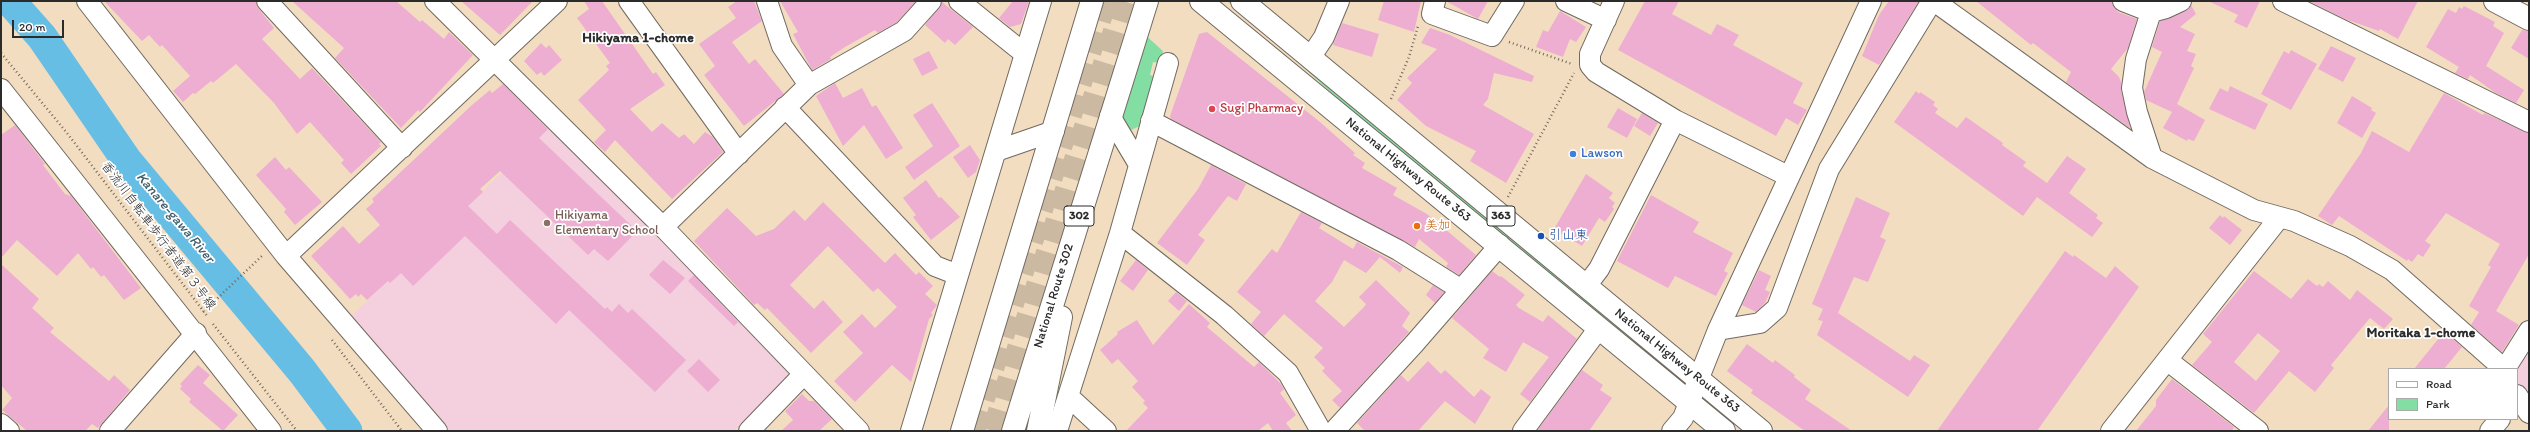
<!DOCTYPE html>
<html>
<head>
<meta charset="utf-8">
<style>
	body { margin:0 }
	#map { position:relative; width:2530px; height:432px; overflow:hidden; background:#f3ddc0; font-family:Itim,sans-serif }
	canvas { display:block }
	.frame { position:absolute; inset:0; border:2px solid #2b2b2b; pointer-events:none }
	.legend { position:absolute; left:2388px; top:368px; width:130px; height:52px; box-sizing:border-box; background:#fff; border:1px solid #aaa; margin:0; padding:5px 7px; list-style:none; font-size:12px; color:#2b2b2b }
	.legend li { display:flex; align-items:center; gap:8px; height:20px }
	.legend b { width:20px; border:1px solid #aaa }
	.scale { position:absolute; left:12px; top:20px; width:52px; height:18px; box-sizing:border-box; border:2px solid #2b2b2b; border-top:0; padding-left:5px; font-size:12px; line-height:14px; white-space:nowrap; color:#2b2b2b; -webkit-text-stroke:3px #fff; paint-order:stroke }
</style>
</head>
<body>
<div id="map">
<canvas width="2530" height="432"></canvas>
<div class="frame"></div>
<ul class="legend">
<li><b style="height:5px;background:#fff"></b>Road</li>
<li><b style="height:11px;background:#83dea4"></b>Park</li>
</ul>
<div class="scale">20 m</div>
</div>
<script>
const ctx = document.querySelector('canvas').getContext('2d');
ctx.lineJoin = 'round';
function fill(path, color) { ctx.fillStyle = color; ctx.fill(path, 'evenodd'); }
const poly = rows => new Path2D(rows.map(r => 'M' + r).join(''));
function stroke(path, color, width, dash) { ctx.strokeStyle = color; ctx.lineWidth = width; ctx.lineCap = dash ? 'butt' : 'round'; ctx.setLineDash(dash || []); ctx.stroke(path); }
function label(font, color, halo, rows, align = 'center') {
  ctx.font = font + ' Itim,"Klee One",sans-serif'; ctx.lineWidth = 3.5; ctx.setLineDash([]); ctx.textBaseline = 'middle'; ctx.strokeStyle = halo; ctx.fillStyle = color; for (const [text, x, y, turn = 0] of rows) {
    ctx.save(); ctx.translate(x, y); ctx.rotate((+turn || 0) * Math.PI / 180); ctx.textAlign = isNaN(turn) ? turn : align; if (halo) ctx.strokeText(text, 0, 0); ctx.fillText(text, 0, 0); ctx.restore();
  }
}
fill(poly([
	[550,127,792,374,734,431,446,431,349,318],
	[2529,343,2529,400,2517,383,2517,369,2514,369]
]), '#f4cfde');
fill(poly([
	[1227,1,1231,1,1670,369,1669,375,1369,127,1281,47],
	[1142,32,1163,51,1160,63,1153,62,1150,75,1156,77,1140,126,1131,130,1127,129,1118,115]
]), '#83dea4');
stroke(poly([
	[10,1,42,37,127,161,302,371,347,431]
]), '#67bee4', 31);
fill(poly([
	[104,1,256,1,258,8,274,28,262,39,300,79,312,68,381,142,379,144,381,146,351,174,341,163,344,160,310,122,297,134,274,103,236,64,213,83,211,81,195,94,193,93,183,102,173,91,190,76,162,45,160,47,149,35,142,41],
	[292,1,396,1,420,22,422,20,444,39,449,32,473,55,420,112,418,110,401,128,335,58,344,48],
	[461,1,533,1,500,35],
	[584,1,602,1,653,74,656,72,665,85,630,109,652,132,662,123,679,138,684,134,694,144,705,132,713,137,723,152,672,199,615,140,605,152,594,142,606,130,578,100,609,70,606,66,610,63,577,18,589,9],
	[737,1,754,1,762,21,732,42,749,64,755,59,784,94,744,126,704,75,715,66,699,44,736,18,728,7],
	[780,1,916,1,897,22,878,33,875,30,845,47,830,57,831,59,812,70,793,34,798,32],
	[1013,1,1029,1,1021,24,1010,27,999,18],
	[1384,1,1421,1,1414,32,1378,20],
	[1446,1,1488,1,1478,19],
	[1645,1,1679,1,1672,14,1711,35,1717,24,1739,35,1733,45,1803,83,1793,103,1807,110,1798,125,1786,118,1776,136,1618,50],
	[1889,1,1919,1,1879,65,1862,56,1879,15],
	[1976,1,2112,1,2114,8,2118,12,2137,19,2128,48,2111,69,2119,77,2121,82,2121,90,2130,128,2066,82,2071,72,2033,43,2031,45],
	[2208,1,2260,1,2247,28,2234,22,2238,15],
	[2309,1,2418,1,2398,39,2380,29,2379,31,2345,19],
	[942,2,973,27,955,45,948,39,945,43,925,25],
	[2191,5,2196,14,2180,27,2195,34,2187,51,2196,54,2191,66,2194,68,2177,104,2205,120,2194,141,2188,139,2187,141,2163,128,2172,112,2146,100,2144,92,2162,52,2152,47,2160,21,2186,11],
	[2464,6,2495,22,2493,26,2504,33,2486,66,2524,90,2516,103,2496,93,2470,75,2468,79,2455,73,2459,67,2426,47,2448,9,2456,13,2459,7,2462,9],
	[1560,11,1586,27,1576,42,1570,39,1563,57,1536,47,1543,30,1548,32],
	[1342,23,1379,34,1372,57,1333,45],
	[1430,28,1450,35,1534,76,1532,82,1494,73,1488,99,1483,105,1534,134,1506,183,1470,161,1476,151,1426,126,1397,100,1412,83,1407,78,1437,49,1421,43],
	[2522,30,2529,31,2529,59,2511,48],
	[1207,32,1320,122,1355,153,1353,155,1365,163,1362,168,1397,188,1393,195,1427,214,1476,255,1459,275,1446,267,1448,263,1419,239,1415,247,1171,119,1170,116,1199,34],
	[541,43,546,48,549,45,562,60,544,76,541,72,537,75,524,61],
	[2331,46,2356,58,2343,82,2318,69],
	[2291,50,2317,64,2291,110,2261,94,2284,51,2289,54],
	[929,51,938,68,922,76,913,59],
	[835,83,843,98,862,88,872,107,876,105,903,148,886,159,864,125,843,146,816,96],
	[503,84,548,129,539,138,637,231,608,261,594,249,588,255,500,171,480,189,483,192,468,206,497,234,510,220,605,309,607,307,612,312,619,304,628,313,632,309,686,360,655,392,569,310,556,324,465,236,413,286,401,273,390,283,388,281,367,300,361,294,358,297,356,294,350,299,311,256,343,226,359,244,380,225,366,209,374,202,372,199,472,105,490,90,492,93],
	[2230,86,2268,104,2255,130,2209,109,2220,88,2228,92],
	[1916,91,1919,94,1920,92,1935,102,1933,105,1938,109,1935,113,1957,128,1966,117,2003,143,2002,145,2026,162,2023,166,2047,183,2067,156,2086,169,2069,193,2098,215,2096,218,2103,223,2092,237,2037,197,2023,216,1894,122],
	[2444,93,2483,115,2484,113,2529,133,2529,254,2496,311,2519,325,2502,352,2471,325,2479,312,2469,306,2491,267,2488,265,2500,244,2446,213,2425,241,2431,245,2423,257,2418,254,2412,262,2408,259,2407,261,2339,216,2332,225,2318,216,2361,153,2372,131,2409,152],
	[2352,96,2372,108,2371,110,2376,113,2362,138,2337,123],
	[932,103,960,146,914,180,905,167,933,146,913,115],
	[1618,108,1637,119,1627,138,1607,127],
	[1642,113,1658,123,1650,136,1634,126],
	[15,125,45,164,43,165,65,194,71,196,141,288,124,300,104,275,101,277,93,267,91,269,78,253,57,276,17,240,1,258,1,135],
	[970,145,980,160,976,172,968,178,953,157],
	[275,157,286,170,289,167,322,202,295,225,284,212,286,209,256,175],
	[1211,165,1246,184,1237,201,1228,196,1198,235,1205,240,1187,265,1157,243,1198,189],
	[1586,174,1613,193,1609,198,1615,203,1612,207,1614,209,1605,222,1599,218,1582,246,1554,229],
	[926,180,939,198,941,197,960,217,931,240,913,217,916,215,903,198],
	[1651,195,1699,222,1693,232,1733,253,1724,271,1728,273,1716,296,1675,276,1668,288,1617,261],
	[1856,197,1890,213,1880,237,1886,240,1868,282,1854,277,1838,313,1910,361,1914,355,1930,365,1908,397,1817,335,1823,321,1818,320,1823,309,1812,304],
	[823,202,885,263,895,253,916,275,919,272,933,286,925,294,937,305,931,313,933,315,929,319,911,382,892,365,855,402,834,381,863,353,843,332,862,314,875,328,897,307,878,288,873,292,828,246,790,285,814,309,823,300,843,322,811,353,767,308,765,310,757,303,754,305,694,241,727,208,756,236,774,229,794,210,805,221],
	[1301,212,1322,223,1319,228,1353,249,1357,242,1403,267,1400,273,1380,257,1366,273,1344,260,1332,282,1315,301,1344,327,1364,307,1366,304,1359,297,1376,280,1410,313,1402,326,1409,332,1340,408,1332,400,1342,391,1322,371,1325,368,1314,357,1323,348,1284,314,1264,336,1251,324,1261,312,1237,292,1272,249,1277,253],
	[2220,215,2223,218,2224,216,2242,230,2230,245,2209,228],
	[2065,251,2073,257,2074,255,2106,278,2115,266,2139,287,2037,431,1937,431],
	[663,260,685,278,670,294,649,275],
	[1136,260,1148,270,1133,291,1120,281],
	[1,264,39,299,32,308,54,328,50,332,109,381,114,375,130,390,98,428,92,424,85,431,27,431,2,410,12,398,1,385],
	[1759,270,1771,276,1765,290,1770,292,1765,303,1756,312,1742,305],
	[1492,271,1500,277,1501,276,1525,295,1516,305,1519,308,1543,322,1548,315,1577,339,1530,402,1520,394,1549,357,1523,342,1506,372,1483,358,1489,349,1452,318],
	[2254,271,2291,299,2308,279,2317,286,2319,284,2323,287,2328,281,2350,300,2357,290,2393,319,2384,329,2370,318,2331,365,2334,368,2315,392,2289,371,2254,413,2192,365,2212,342,2203,334],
	[2258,333,2280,351,2256,381,2234,362],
	[694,275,738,322,734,326,688,281],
	[1433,285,1444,292,1435,303,1426,295],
	[1176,292,1187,301,1179,311,1168,301],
	[1189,304,1210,323,1207,327,1254,367,1259,362,1281,384,1284,389,1280,393,1296,415,1286,423,1292,431,1273,431,1268,423,1258,431,1126,431,1148,408,1143,403,1145,401,1132,387,1138,381,1118,359,1112,364,1100,350,1118,334,1117,332,1137,320,1153,345],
	[2443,333,2447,337,2448,335,2462,347,2444,369,2414,369],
	[1747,344,1773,363,1775,360,1795,375,1794,377,1811,390,1805,399,1852,431,1805,431,1751,393,1753,390,1727,371],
	[699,359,720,380,708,392,687,371],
	[1428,361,1441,374,1445,370,1474,397,1481,389,1491,397,1475,424,1445,401,1418,431,1365,431,1357,423,1401,375,1408,382],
	[198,365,210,375,203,383,238,415,223,431,189,402,191,399,180,389,182,386,180,384],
	[1582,370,1603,385,1600,390,1612,398,1589,431,1537,431],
	[2172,379,2234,427,2232,431,2136,431,2156,406,2156,400],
	[802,394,809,401,814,401,832,419,819,431,781,431,793,420,785,411],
	[2389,405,2389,431,2368,431]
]), '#edaed1');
stroke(poly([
	[974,431,1106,1],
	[993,431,1123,1]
]), '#cbb9a2', 22, [22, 11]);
const minor = poly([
	[87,1,286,256,437,431],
	[267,1,402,148],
	[435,1,663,227,859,431],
	[629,1,739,154],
	[767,1,782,46,809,85],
	[959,1,1025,54],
	[1435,1,1432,14,1492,36,1514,1],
	[1566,1,1606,20],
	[1614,1,1590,54,1590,65,1596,72,1675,120,1788,176],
	[1934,1,2152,158,2254,210,2294,221,2350,246,2392,270,2504,369],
	[2123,1,2151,12],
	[2283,1,2529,122],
	[1310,58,1324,37,1339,1],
	[1,89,271,431],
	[785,107,935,266,958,275],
	[1110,116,1138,163],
	[1151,121,1398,250,1460,289],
	[996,151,1054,131],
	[2152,158,2137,112,2132,88,2136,59,2151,12,2166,8,2181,1],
	[663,227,809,85,904,31,931,1],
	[1120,233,1224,315,1288,373,1321,431],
	[286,256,557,1],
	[1586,286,1599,269,1675,120],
	[1718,330,1760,323,1777,308,1829,169,1932,1],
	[2167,360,2258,431],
	[2505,369,2529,331],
	[2517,395,2529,413],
	[1068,396,1106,431],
	[1,424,9,431],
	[110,431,196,333],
	[749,431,804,374],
	[911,431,1041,1],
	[1057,431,1120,233,1168,63],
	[1334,431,1414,344,1500,245],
	[1523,431,1599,328],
	[1672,431,1683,418,1718,330,1871,1],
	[2111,431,2279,218],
	[2490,431,2500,419]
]);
const major = poly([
	[2495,1,2529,19]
]);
const highway = poly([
	[1201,1,1724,431],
	[1242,1,1761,431],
	[962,431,1092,1],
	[1013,431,1147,1],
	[1038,431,1061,317]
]);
stroke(minor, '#71695f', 22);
stroke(major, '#71695f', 24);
stroke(highway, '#71695f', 24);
stroke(poly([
	[1509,42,1572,64],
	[1,53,67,133,208,317],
	[1391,99,1409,57,1418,26],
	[1508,197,1574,73],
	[203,312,263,255],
	[213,324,297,431],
	[332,340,402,431]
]), '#71695f', 2.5, [1, 3]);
stroke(minor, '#fff', 20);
stroke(major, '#fff', 22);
stroke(highway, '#fff', 22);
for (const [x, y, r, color] of [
	[1212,109,4,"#e0444e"],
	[1573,154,4,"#3f7fe0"],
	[547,223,4,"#8d6e63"],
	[1417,226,4,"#e8710a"],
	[1541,236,4,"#1a4fb4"]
]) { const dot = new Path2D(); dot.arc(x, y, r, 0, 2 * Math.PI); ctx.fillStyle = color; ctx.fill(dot); stroke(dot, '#fff', 1.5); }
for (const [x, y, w] of [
	[1079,216,30],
	[1501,216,28]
]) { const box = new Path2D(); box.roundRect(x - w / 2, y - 10, w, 20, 3); ctx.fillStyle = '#fff'; ctx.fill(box); stroke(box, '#2b2b2b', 1); }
label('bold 12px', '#2b2b2b', null, [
	["302",1079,216],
	["363",1501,216]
]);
label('13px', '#be3a42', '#fff', [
	["Sugi Pharmacy",1220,109]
], 'left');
label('13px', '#366cbe', '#fff', [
	["Lawson",1581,154]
], 'left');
label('13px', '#2b2b2b', '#fff', [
	["National Highway Route 363",1408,170,39],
	["香流川自転車歩行者道第３号線",158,236,53],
	["National Route 302",1054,296,-73],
	["National Highway Route 363",1677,361,39]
]);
label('13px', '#785e54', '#fff', [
	["Hikiyama",555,216],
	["Elementary School",555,231]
], 'left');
label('13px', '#c56008', '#fff', [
	["美加",1425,226]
], 'left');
label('13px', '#164399', '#fff', [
	["引山東",1549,236]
], 'left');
label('bold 14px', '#2b2b2b', '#fff', [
	["Hikiyama 1-chome",638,38],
	["Moritaka 1-chome",2421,333]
]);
label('italic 14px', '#405e6c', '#fff', [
	["Kanare-gawa River",175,218,50]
]);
</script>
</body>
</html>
